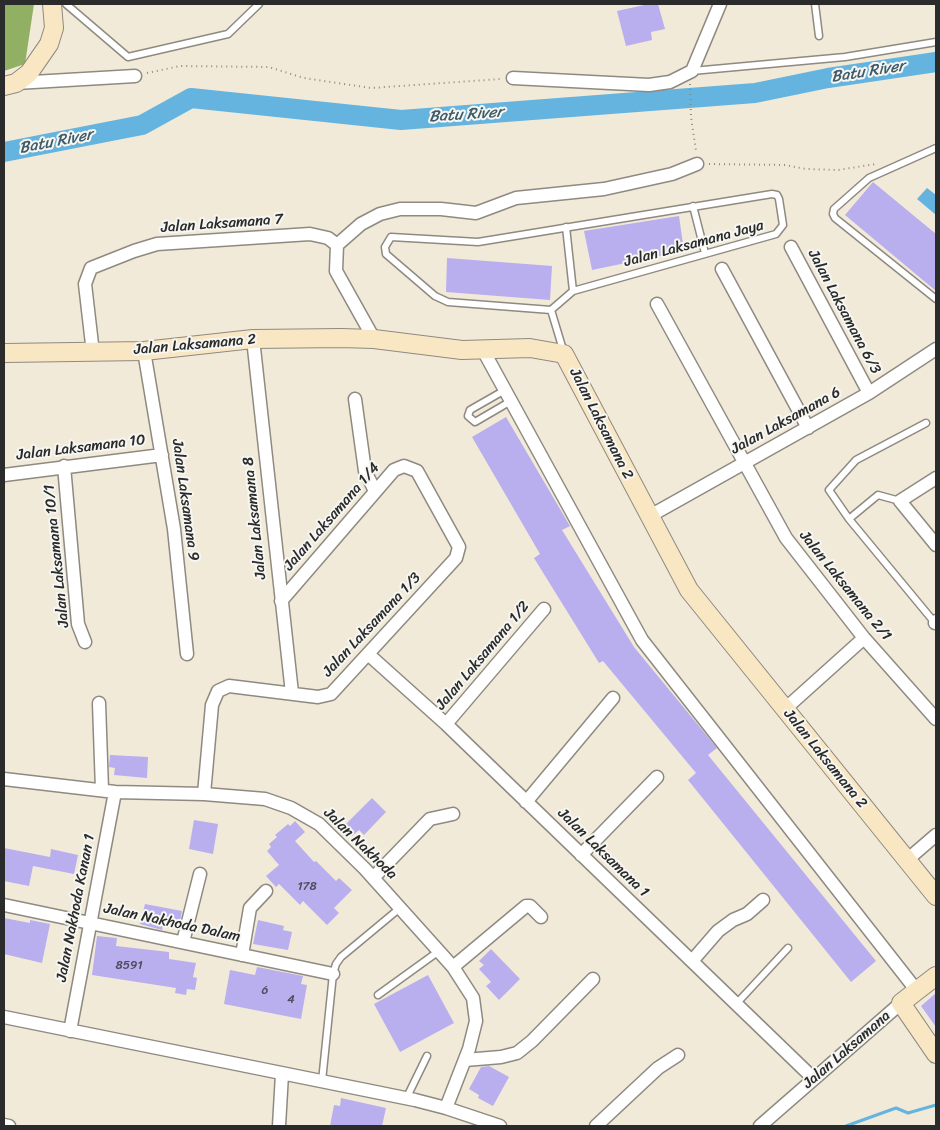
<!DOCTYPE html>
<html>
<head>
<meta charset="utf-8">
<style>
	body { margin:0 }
	#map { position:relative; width:940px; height:1130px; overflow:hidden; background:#f2ead8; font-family:Sriracha,sans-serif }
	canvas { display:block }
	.frame { position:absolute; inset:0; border:5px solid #2b2b2b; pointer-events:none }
</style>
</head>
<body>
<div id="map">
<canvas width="940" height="1130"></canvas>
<div class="frame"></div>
</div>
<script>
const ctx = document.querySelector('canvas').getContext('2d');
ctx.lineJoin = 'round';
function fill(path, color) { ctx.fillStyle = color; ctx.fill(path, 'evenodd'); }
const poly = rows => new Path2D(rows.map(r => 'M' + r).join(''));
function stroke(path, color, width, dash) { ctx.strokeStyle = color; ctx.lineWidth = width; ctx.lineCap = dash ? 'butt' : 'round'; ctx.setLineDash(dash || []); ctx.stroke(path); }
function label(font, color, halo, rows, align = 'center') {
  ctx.font = font + ' Sriracha,sans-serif'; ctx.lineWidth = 4; ctx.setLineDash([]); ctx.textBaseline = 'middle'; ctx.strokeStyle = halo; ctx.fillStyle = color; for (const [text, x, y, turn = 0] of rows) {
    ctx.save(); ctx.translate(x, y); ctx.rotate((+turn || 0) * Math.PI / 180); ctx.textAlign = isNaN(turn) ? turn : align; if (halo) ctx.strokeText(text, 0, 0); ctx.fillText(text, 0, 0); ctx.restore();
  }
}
fill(poly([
	[4,4,34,4,25,64,4,71]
]), '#92b063');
fill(poly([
	[927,188,936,195,936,215,917,199]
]), '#65b4df');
stroke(poly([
	[846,1126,896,1108,908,1113,936,1105]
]), '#65b4df', 3);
stroke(poly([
	[4,152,142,125,191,98,401,120,755,93,828,78,936,62]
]), '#65b4df', 20);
fill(poly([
	[649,4,658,4,665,29,651,32,652,40,626,46,617,11],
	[873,182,936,234,936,291,845,215],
	[679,216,684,251,592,270,584,231],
	[447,258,552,266,550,300,446,292],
	[506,417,570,526,562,530,634,647,717,748,708,755,876,961,851,982,688,780,696,773,603,661,599,663,534,558,540,554,472,437],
	[110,755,148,757,147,778,114,775,115,768,109,767],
	[372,798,386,812,364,835,359,830,352,836,343,827],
	[194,820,218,824,213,854,189,849],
	[295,821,305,832,295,841,314,862,316,861,336,881,339,878,352,890,334,908,339,913,327,925,303,901,300,905,279,884,276,887,266,876,279,865,267,851,271,847,269,844,277,837,275,835,288,824,290,826],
	[4,848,50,857,51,849,78,855,74,874,33,866,29,886,4,881],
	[145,904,182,911,178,930,163,926,162,930,140,924],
	[4,918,30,923,30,920,50,924,42,963,4,954],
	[258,920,284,926,283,930,292,932,288,950,253,944],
	[97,936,117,938,116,946,169,952,169,959,196,963,193,977,197,978,195,990,187,989,186,995,175,993,176,988,92,975],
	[491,949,520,979,499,1000,486,986,491,982,479,969,484,965,479,961],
	[257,967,303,976,301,984,307,985,301,1019,224,1004,230,970,255,975],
	[428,975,454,1023,400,1052,374,1004],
	[936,993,936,1027,921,1006],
	[489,1066,509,1077,493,1106,478,1098,479,1095,469,1089,481,1067],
	[341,1098,386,1108,382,1126,330,1126,334,1105,340,1106]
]), '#b9aeee');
const lane = poly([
	[66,4,128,57,228,34,259,4],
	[815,4,819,36],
	[692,71,845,57,936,42],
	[936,148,869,178,834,209,833,214,835,218,936,299],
	[772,194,777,195,779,199,783,225,776,234,573,291,551,310,448,302,435,296,386,254,385,247,391,237,478,242,772,194],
	[693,206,705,253],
	[566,227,573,291],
	[551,310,564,353],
	[505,390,470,410,468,416,475,422,511,401],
	[926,423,856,460,829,490,849,519,935,623],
	[849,519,878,495,900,501],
	[378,995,439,951],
	[737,1003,788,948],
	[322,1081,333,974,336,964,341,957,400,908],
	[406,1099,427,1056]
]);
const street = poly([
	[513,78,649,85,670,82,692,71,720,4],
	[16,83,135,76],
	[337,245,361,224,380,214,400,209,441,209,476,213,516,198,604,189,672,174,697,164],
	[791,247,869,393],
	[722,269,808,428],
	[657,304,786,538,864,638,936,719],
	[253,339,292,693],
	[483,350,642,640,917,991],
	[144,351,174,529,187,654],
	[93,353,85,284,91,268,134,251,157,244,310,234,328,238,337,245,336,271,374,339],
	[355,399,365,471,375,491],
	[64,466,78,624,85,642],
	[4,475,162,455],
	[936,478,900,501,936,545],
	[648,517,869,393,936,349],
	[935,623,936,621],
	[368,654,446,724,813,1078],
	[99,703,102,790],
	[785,709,864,638],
	[446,724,544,609],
	[4,779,115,792,204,794,265,799,291,808,319,824,365,869,453,967,473,998,476,1021,469,1049,446,1108],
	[204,794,212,705,218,691,229,686,318,697,331,694,456,558,459,547,417,471,404,466,394,470,281,601],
	[526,802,613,698],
	[581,855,657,777],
	[907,860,936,835],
	[373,878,430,819,453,814],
	[4,905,333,974],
	[183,942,200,874],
	[242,955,250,908,266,891],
	[692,961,718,931,733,920,747,914,763,900],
	[453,967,526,906,530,906,541,917],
	[4,1017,415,1100,446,1108,500,1126],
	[70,1031,115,792],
	[465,1060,501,1057,517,1053,532,1041,593,979],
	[4,1125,9,1126],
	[279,1126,282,1074],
	[596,1126,658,1068,678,1055],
	[760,1126,901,1003]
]);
const secondary = poly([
	[4,86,16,83,29,73,49,44,54,28,52,4],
	[4,353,144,351,253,339,341,338,374,339,462,350,530,348,564,354,689,590,936,896],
	[936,976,901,1003,936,1054]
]);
stroke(lane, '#8e8a82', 9);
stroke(street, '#8e8a82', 15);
stroke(secondary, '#8e8a82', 20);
stroke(poly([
	[147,73,180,66,269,67,304,78,371,88,501,79],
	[690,84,691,117,696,151],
	[709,164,785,165,806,169,838,170,876,164]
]), '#8e8a82', 2, [1, 4]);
stroke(lane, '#fff', 6);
stroke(street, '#fff', 12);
stroke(secondary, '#f9e7c3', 18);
label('12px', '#4e4c5c', null, [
	["178",307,887],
	["8591",129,966],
	["6",265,991],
	["4",291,1000]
]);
label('15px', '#2b2b2b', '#f6f6f2', [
	["Jalan Laksamana 7",222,224,-4],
	["Jalan Laksamana Jaya",694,244,-15],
	["Jalan Laksamana 6/3",844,312,62],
	["Jalan Laksamana 2",195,345,-5],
	["Jalan Laksamana 6",786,421,-29],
	["Jalan Laksamana 2",601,424,63],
	["Jalan Laksamana 10",81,448,-7],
	["Jalan Laksamana 9",185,500,82],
	["Jalan Laksamana 1/4",332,517,-49],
	["Jalan Laksamana 8",255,518,-96],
	["Jalan Laksamana 10/1",57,556,-96],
	["Jalan Laksamana 2/1",845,586,51],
	["Jalan Laksamana 1/3",372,625,-47],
	["Jalan Laksamana 1/2",483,656,-50],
	["Jalan Laksamana 2",825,759,51],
	["Jalan Nakhoda",360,844,44],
	["Jalan Laksamana 1",603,853,44],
	["Jalan Nakhoda Kanan 1",76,908,-79],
	["Jalan Nakhoda Dalam",172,923,12],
	["Jalan Laksamana",847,1050,-41]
]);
label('italic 16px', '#3f5b6a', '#f6f6f2', [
	["Batu River",868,72,-9],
	["Batu River",466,115,-4],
	["Batu River",56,142,-11]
]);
</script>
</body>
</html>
